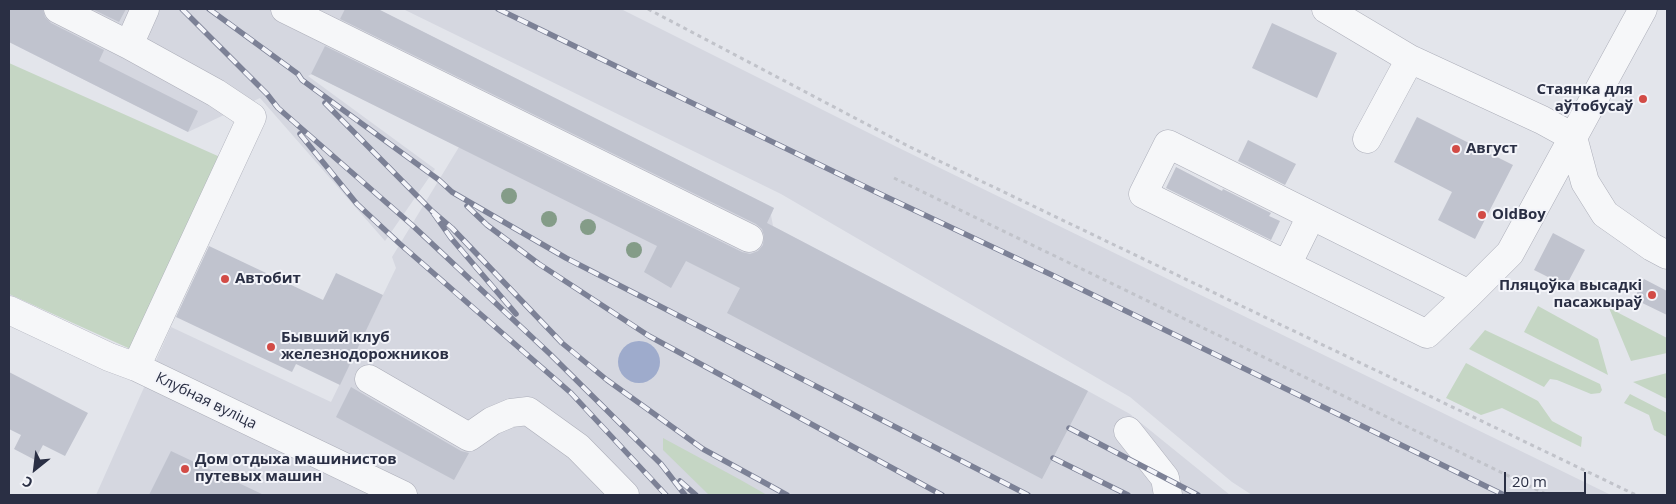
<!DOCTYPE html>
<html>
<head>
<meta charset="utf-8">
<style>
	body { margin:0 }
	#map { position:relative; width:1676px; height:504px; overflow:hidden; background:#e3e5eb; font-family:"Open Sans",sans-serif }
	canvas { display:block }
	.frame { position:absolute; inset:0; border:10px solid #2a2f44; pointer-events:none }
	.north { position:absolute; left:10px; top:444px; width:50px; height:50px; -webkit-text-stroke:4px #f3f4f9; paint-order:stroke; rotate:209deg; font-size:14px; font-weight:700; line-height:20px; text-align:center; color:#2a2f44 }
	.north::after { content:''; display:block; margin:auto; width:18px; height:22px; background:#2a2f44; clip-path:polygon(50% 0,100% 100%,50% 72%,0 100%) }
	.scale { position:absolute; left:1504px; top:472px; width:82px; height:22px; box-sizing:border-box; border:2px solid #2a2f44; border-top:0; padding-left:6px; font-size:15px; line-height:18px; white-space:nowrap; color:#2a2f44; -webkit-text-stroke:4px #f3f4f9; paint-order:stroke }
</style>
</head>
<body>
<div id="map">
<canvas width="1676" height="504"></canvas>
<div class="frame"></div>
<div class="north">С</div>
<div class="scale">20 m</div>
</div>
<script>
const ctx = document.querySelector('canvas').getContext('2d');
ctx.lineJoin = 'round';
function fill(path, color) { ctx.fillStyle = color; ctx.fill(path, 'evenodd'); }
const poly = rows => new Path2D(rows.map(r => 'M' + r).join(''));
function stroke(path, color, width, dash) { ctx.strokeStyle = color; ctx.lineWidth = width; ctx.lineCap = dash ? 'butt' : 'round'; ctx.setLineDash(dash || []); ctx.stroke(path); }
function label(font, color, halo, rows, align = 'center') {
  ctx.font = font + ' "Open Sans",sans-serif'; ctx.lineWidth = 4; ctx.setLineDash([]); ctx.textBaseline = 'middle'; ctx.strokeStyle = halo; ctx.fillStyle = color; for (const [text, x, y, turn = 0] of rows) {
    ctx.save(); ctx.translate(x, y); ctx.rotate((+turn || 0) * Math.PI / 180); ctx.textAlign = isNaN(turn) ? turn : align; if (halo) ctx.strokeText(text, 0, 0); ctx.fillText(text, 0, 0); ctx.restore();
  }
}
fill(poly([
	[9,9,378,9,774,208,771,215,773,226,1088,391,1130,414,1230,495,96,495,171,327,331,402,396,268,392,257,459,147,312,74,308,76,435,169,385,241,260,98,188,132,9,42],
	[403,9,621,9,897,147,1611,495,1252,495,1232,482,1130,397,781,194]
]), '#d5d7e0');
fill(poly([
	[9,63,229,161,137,352,9,294],
	[1538,306,1598,339,1608,375,1524,332],
	[1609,308,1667,338,1667,353,1631,361],
	[1485,330,1600,384,1602,390,1600,393,1591,394,1557,380,1550,379,1544,387,1469,349],
	[1466,363,1538,401,1552,421,1582,437,1581,447,1502,408,1481,415,1446,398],
	[1667,373,1667,399,1633,382],
	[1630,394,1667,413,1667,437,1654,430,1649,415,1624,403],
	[663,438,739,479,767,495,709,495,663,450]
]), '#c5d6c4');
fill(poly([
	'618 362a21 21 0 1 1 42 0a21 21 0 1 1-42 0Z'
]), '#9eabcc');
fill(poly([
	[9,9,43,9,45,17,51,23,104,50,99,61,198,111,188,132,9,42],
	[92,9,126,9,119,22],
	[345,9,378,9,774,208,767,223,1088,391,1042,479,727,313,740,288,686,261,671,288,644,272,657,246,311,74,325,46,742,252,750,254,758,251,763,245,764,236,762,229,756,224,340,19],
	[1272,23,1337,53,1317,98,1252,68],
	[1417,117,1513,165,1475,239,1438,220,1452,192,1394,162],
	[1248,140,1296,164,1285,185,1238,161],
	[1176,167,1222,191,1223,189,1271,213,1269,216,1280,221,1271,240,1166,188],
	[1553,233,1585,250,1566,286,1534,270],
	[209,246,323,300,336,273,383,295,340,385,296,364,292,372,176,317],
	[1644,279,1667,291,1667,315,1634,299],
	[9,372,88,413,65,456,43,445,35,460,14,449,21,435,9,429],
	[351,387,461,451,469,453,454,480,336,417],
	[171,451,264,495,149,495]
]), '#c0c3ce');
const minor = poly([
	[58,9,129,45,216,93,252,117,136,367],
	[285,9,749,238],
	[1326,9,1410,59],
	[129,45,145,9],
	[1367,139,1410,59,1542,120,1573,137,1585,182,1605,214,1652,247,1667,255],
	[1287,265,1311,216],
	[1469,294,1168,144,1143,194,1427,334,1469,294,1510,253,1643,9],
	[9,310,109,357,136,367,403,495],
	[369,379,469,437,492,421,511,413,528,411,578,447,625,495],
	[1128,431,1165,478,1168,495]
]);
stroke(minor, '#acaeb9', 29);
stroke(poly([
	[648,9,910,147,1636,495],
	[894,178,1548,495]
]), '#c1c3ca', 3, [4, 4]);
stroke(minor, '#f6f7f9', 28);
const rail = poly([
	[182,9,267,94,278,108,412,225,550,354,661,464,685,495],
	[209,9,298,74,302,80,439,180,452,192,566,258,1028,495],
	[498,9,878,193,1052,275,1504,495],
	[325,103,431,210,451,238,516,314],
	[300,134,357,204,400,244,571,393,666,495],
	[467,206,487,225,539,264,649,336,942,495],
	[431,210,452,228,562,343,607,380,703,449,787,495],
	[1069,428,1198,495],
	[1053,458,1128,495],
	[680,481,696,495]
]);
stroke(rail, '#7c8196', 5.5);
stroke(rail, '#f3f4f9', 4, [11]);
ctx.fillStyle = '#849c88';
for (const [x, y] of [
	[509,196],
	[549,219],
	[588,227],
	[634,250]
]) { ctx.beginPath(); ctx.arc(x, y, 8, 0, 2 * Math.PI); ctx.fill(); }
for (const [x, y, r, color] of [
	[1643,99,5,"#d24b46"],
	[1456,149,5,"#d24b46"],
	[1482,215,5,"#d24b46"],
	[225,279,5,"#d24b46"],
	[1652,295,5,"#d24b46"],
	[271,347,5,"#d24b46"],
	[185,469,5,"#d24b46"]
]) { const dot = new Path2D(); dot.arc(x, y, r, 0, 2 * Math.PI); ctx.fillStyle = color; ctx.fill(dot); stroke(dot, '#f3f4f9', 2); }
label('bold 15px', '#2a2f44', '#f3f4f9', [
	["Стаянка для",1633,90,"right"],
	["аўтобусаў",1633,107,"right"],
	["Август",1466,149],
	["OldBoy",1492,215],
	["Автобит",235,279],
	["Пляцоўка высадкі",1642,286,"right"],
	["пасажыраў",1642,303,"right"],
	["Бывший клуб",281,338],
	["железнодорожников",281,355],
	["Дом отдыха машинистов",195,460],
	["путевых машин",195,477]
], 'left');
label('15px', '#2a2f44', '#f3f4f9', [
	["Клубная вуліца",206,401,26]
]);
</script>
</body>
</html>
